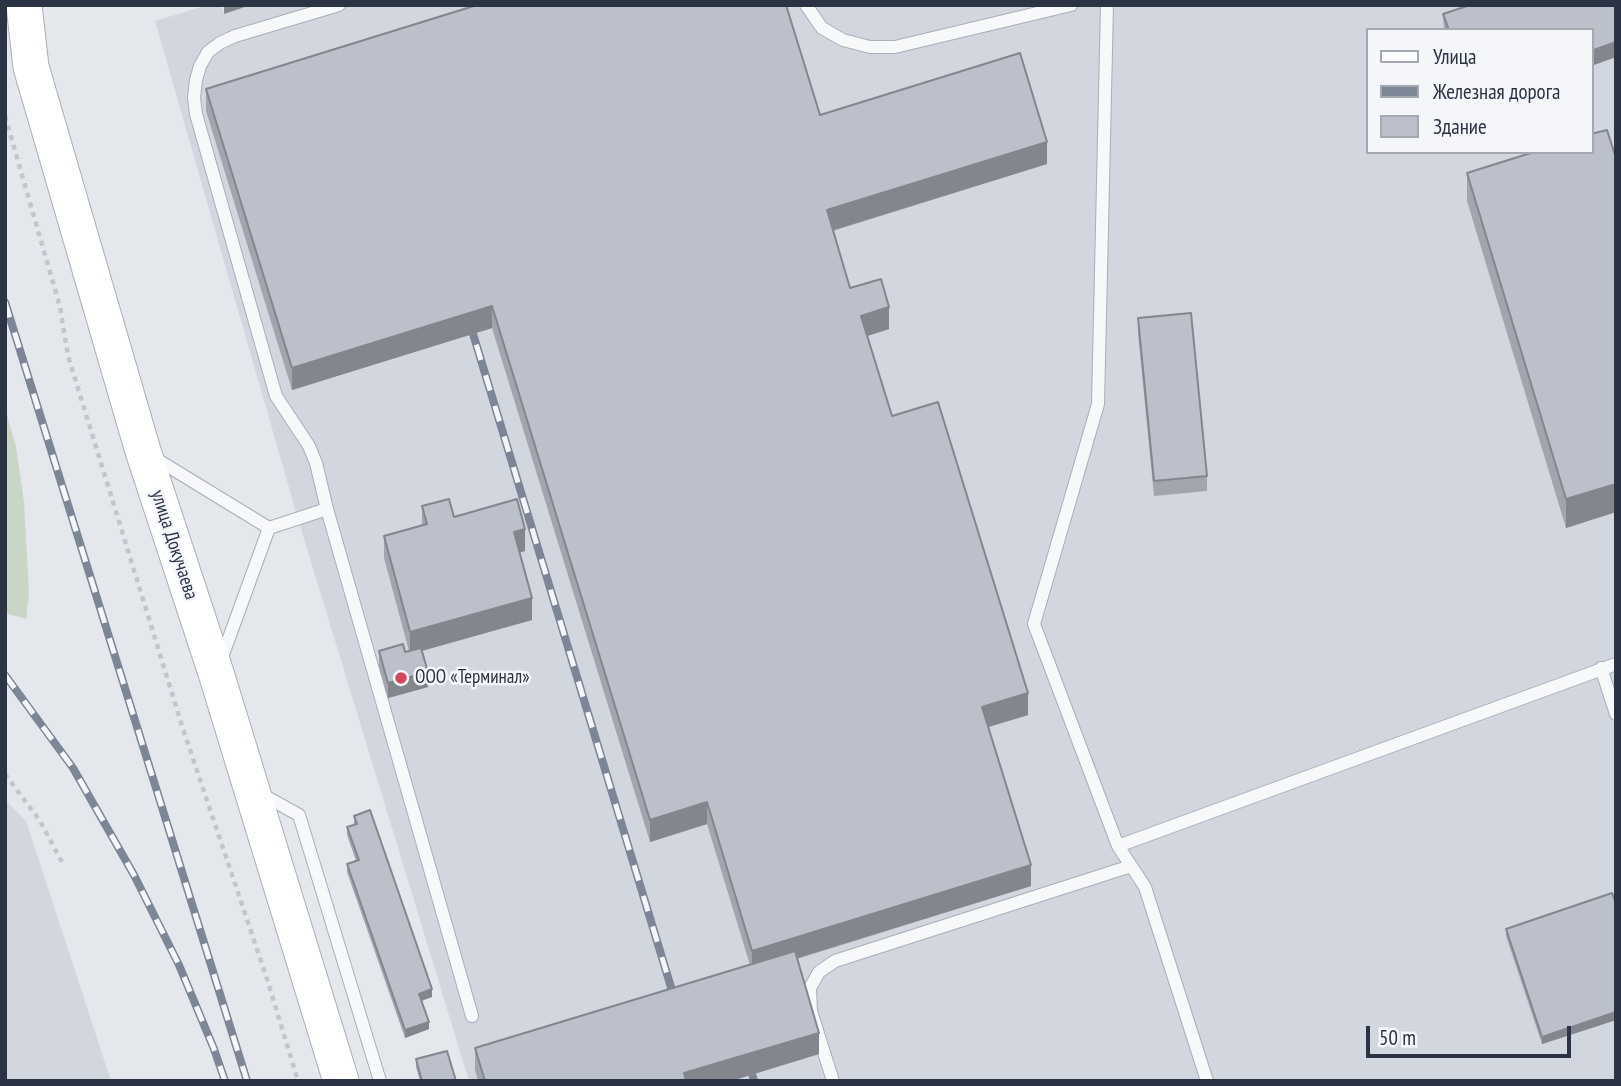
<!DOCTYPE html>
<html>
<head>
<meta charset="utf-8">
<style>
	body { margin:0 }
	#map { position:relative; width:1621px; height:1086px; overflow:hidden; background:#e4e7ec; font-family:"PT Sans Narrow",sans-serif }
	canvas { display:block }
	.frame { position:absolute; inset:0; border:7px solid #2b3445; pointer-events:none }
	.legend { position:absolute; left:1366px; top:28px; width:228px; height:126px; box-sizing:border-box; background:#f4f6f9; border:2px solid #a4a8b1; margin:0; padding:9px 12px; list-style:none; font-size:21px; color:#2b3445 }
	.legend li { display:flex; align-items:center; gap:14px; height:35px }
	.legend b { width:35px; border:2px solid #a4a8b1 }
	.scale { position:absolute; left:1366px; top:1026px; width:205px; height:32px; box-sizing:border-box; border:4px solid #2b3445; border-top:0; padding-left:9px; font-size:21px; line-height:24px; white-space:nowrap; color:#2b3445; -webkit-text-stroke:5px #f4f6f9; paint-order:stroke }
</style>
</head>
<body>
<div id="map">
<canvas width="1621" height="1086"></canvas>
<div class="frame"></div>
<ul class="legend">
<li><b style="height:9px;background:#fff"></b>Улица</li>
<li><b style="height:9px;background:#7d8696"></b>Железная дорога</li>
<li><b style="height:19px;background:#bbc0ca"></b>Здание</li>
</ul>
<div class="scale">50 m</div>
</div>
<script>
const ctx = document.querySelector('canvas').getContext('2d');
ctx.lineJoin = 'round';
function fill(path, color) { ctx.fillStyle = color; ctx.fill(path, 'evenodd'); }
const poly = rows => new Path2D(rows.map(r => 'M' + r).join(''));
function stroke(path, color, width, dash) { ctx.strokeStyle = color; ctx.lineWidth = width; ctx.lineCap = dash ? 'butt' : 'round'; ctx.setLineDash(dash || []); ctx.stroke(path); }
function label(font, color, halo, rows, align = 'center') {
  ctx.font = font + ' "PT Sans Narrow",sans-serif'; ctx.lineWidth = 5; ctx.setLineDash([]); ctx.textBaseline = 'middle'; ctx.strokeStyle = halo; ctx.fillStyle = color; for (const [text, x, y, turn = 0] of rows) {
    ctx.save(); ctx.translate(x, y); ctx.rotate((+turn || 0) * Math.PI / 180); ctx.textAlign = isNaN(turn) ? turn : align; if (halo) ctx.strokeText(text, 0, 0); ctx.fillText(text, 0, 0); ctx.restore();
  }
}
fill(poly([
	[208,5,221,5,224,14,251,5,1616,5,1616,1081,469,1081,298,519,155,21],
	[1367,30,1591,30,1591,152,1367,152],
	[5,800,26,821,111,1081,5,1081]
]), '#d2d6de');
fill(poly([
	[5,408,16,447,24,502,29,593,26,619,5,613]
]), '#c9d6c5');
const lane = poly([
	[339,5,235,36,220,43,208,52,200,66,196,80,194,98,196,114,276,396,309,446,316,463,327,509,472,1016],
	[806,5,822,28,843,40,870,47,895,47,1071,5],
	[1107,5,1098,404,1034,624,1118,846,1145,887,1207,1081],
	[153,457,269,528],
	[221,660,269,528,327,509],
	[1601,668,1616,714],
	[261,794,299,815,380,1081],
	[1118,846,1616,664],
	[833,1081,811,1011,810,988,819,972,835,961,1131,866]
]);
const secondary = poly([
	[24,5,31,67,143,451,216,673,341,1081]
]);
stroke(lane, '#a9aeb7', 14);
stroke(secondary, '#a9aeb7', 37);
stroke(poly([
	[5,116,60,307,68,356,182,726,267,979,298,1081],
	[5,774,40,821,63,864]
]), '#c2c5cb', 4.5, [5, 5]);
stroke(lane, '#f7f8fa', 12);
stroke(secondary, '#fff', 35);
const rail = poly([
	[5,302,247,1081],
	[467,314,677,1007],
	[5,675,73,768,134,875,179,965,214,1049,225,1081],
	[747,1054,754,1081]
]);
stroke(rail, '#7d8696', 8);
stroke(rail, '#f4f6f9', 5, [16]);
fill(poly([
	[1616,5,1616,57,1591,66,1591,30,1444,30,1443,14],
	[206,89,820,115,1047,164,833,231,850,288,889,329,867,336,892,416,1028,715,988,727,1031,886,797,959,819,1054,731,1081,478,1081,475,1070,475,1048,750,965,707,824,650,842,492,328,292,390,206,111],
	[1616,158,1616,512,1566,528,1467,201,1467,173],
	[1138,318,1207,476,1207,491,1154,496,1138,333],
	[422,506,454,517,525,551,519,553,532,620,422,651,428,687,388,698,379,666,379,651,405,652,409,651,384,558,384,536,422,526],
	[354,816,432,997,422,1001,429,1029,405,1038,347,872,347,864,356,861,347,835,347,827,354,825],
	[1616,903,1616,1020,1542,1044,1506,936,1506,929],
	[416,1059,456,1081,420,1081,416,1067]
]), '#a1a5ae');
fill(poly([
	[227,5,251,5,224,14,224,6],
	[1616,42,1616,57,1591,66,1591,51],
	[1047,142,1047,164,827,232,827,210],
	[492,306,492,328,292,390,292,368],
	[889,307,889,329,861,338,861,316],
	[1616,484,1616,512,1566,528,1566,499],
	[525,529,525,551,514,554,514,532],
	[532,598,532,620,410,654,410,632],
	[428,672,428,687,388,698,388,683],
	[1028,693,1028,715,982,729,982,707],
	[707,802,707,824,650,842,650,820],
	[1031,865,1031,886,752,972,752,951],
	[432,989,432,997,419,1001,419,994],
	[1616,1012,1616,1020,1542,1044,1542,1037],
	[429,1022,429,1029,405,1038,405,1030],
	[819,1033,819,1054,731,1081,684,1081,684,1073]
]), '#83868d');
const building = poly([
	[477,5,786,5,820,115,1020,53,1047,142,827,210,850,288,881,279,889,307,861,316,892,416,938,402,1028,693,982,707,1031,865,752,951,707,802,650,820,492,306,292,368,206,89,477,5],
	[1470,5,1616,5,1616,42,1591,51,1591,30,1449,30,1443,14,1470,5],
	[1607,130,1616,158,1616,484,1566,499,1467,173,1534,152,1591,152,1591,134,1607,130],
	[1191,313,1207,476,1154,481,1138,318,1191,313],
	[449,499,454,517,517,499,525,529,514,532,532,598,410,632,384,536,427,524,422,506,449,499],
	[403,644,405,652,421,648,428,672,388,683,379,651,403,644],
	[370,810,432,989,419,994,429,1022,405,1030,347,864,359,860,347,827,357,824,354,816,370,810],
	[1612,893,1616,903,1616,1012,1542,1037,1506,929,1612,893],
	[795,951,819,1033,684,1073,686,1081,485,1081,475,1048,795,951],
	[447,1051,456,1081,422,1081,416,1059,447,1051]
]);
fill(building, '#bbc0ca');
stroke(building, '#83868d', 2);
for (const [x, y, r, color] of [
	[401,678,7,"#d1495b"]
]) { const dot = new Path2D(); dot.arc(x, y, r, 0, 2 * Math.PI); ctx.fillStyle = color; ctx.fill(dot); stroke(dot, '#f4f6f9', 2.5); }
label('19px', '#2b3445', '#f4f6f9', [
	["улица Докучаева",174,545,72]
]);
label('19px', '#2b3445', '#f4f6f9', [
	["ООО «Терминал»",415,678]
], 'left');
</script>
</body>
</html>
